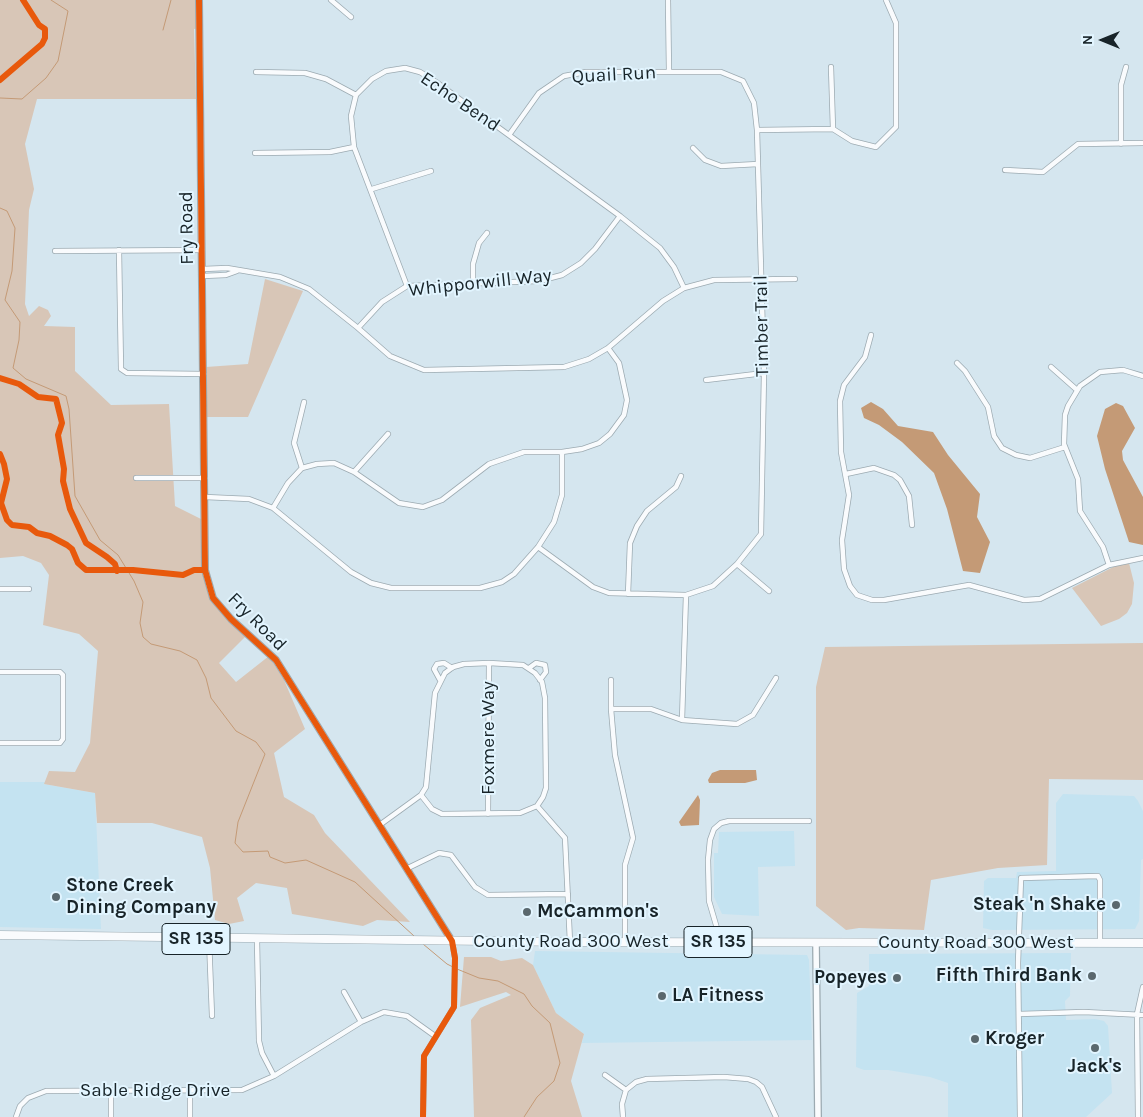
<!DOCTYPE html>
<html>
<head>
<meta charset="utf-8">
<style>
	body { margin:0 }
	#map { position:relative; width:1143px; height:1117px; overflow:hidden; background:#d5e6ef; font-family:Karla,sans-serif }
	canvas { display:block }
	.north { position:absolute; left:1078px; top:15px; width:50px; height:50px; -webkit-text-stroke:4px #e2f5ff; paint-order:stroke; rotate:270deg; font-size:14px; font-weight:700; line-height:20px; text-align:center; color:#182429 }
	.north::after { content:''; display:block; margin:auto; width:18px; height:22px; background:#182429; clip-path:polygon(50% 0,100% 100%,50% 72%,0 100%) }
</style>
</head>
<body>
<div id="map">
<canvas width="1143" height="1117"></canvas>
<div class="north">N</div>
</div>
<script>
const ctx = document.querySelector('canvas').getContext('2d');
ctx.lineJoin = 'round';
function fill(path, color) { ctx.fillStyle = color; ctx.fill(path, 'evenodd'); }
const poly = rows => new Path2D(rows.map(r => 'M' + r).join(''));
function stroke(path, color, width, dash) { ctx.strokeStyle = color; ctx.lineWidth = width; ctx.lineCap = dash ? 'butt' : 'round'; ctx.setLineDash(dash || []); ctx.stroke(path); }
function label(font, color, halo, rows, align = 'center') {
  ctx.font = font + ' Karla,sans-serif'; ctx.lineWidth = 4; ctx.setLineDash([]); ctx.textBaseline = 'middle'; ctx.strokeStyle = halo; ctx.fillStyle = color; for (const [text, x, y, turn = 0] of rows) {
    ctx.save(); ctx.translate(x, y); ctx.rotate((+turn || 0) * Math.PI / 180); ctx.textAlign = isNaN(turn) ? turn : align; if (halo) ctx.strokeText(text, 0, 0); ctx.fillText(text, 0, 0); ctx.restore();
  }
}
fill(poly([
	[0,782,45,782,44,784,95,793,101,929,0,927],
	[1063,794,1134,796,1138,801,1143,811,1143,859,1141,860,1139,921,1135,929,992,930,983,928,984,881,988,878,1016,878,1017,872,1056,871,1056,803],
	[794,831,795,866,758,867,759,916,722,914,714,897,714,853,718,853,719,832],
	[535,951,807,955,809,960,812,1040,582,1043,584,1034,556,1013,533,965],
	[1071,953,1070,996,1065,1001,1066,1020,1095,1019,1104,1021,1108,1026,1112,1093,1086,1117,948,1117,948,1083,930,1077,888,1070,864,1070,856,1067,857,993,869,986,869,954]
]), '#c4e3f1');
fill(poly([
	[0,0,199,0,200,28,194,29,196,99,37,99,25,144,34,189,29,210,25,304,29,316,39,306,48,310,51,316,44,326,75,327,75,371,111,405,169,404,175,506,201,519,201,525,205,525,205,570,213,598,246,636,219,663,236,682,269,656,284,680,305,729,274,753,284,797,314,815,325,833,410,922,377,920,363,926,292,914,287,888,256,883,237,898,244,921,229,924,215,920,210,868,202,837,152,823,97,823,95,793,44,784,49,771,75,772,90,743,98,651,79,634,43,625,49,575,41,563,23,556,0,558],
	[265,279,303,291,248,417,206,417,206,367,248,364],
	[1129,563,1134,583,1132,604,1127,613,1119,619,1101,626,1072,588,1117,565],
	[1143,643,1143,780,1049,779,1047,865,998,868,931,880,924,930,859,928,846,930,816,906,816,687,825,647],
	[464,957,491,957,501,961,522,958,533,965,556,1013,584,1034,571,1081,582,1117,474,1117,471,1020,480,1008,511,995,506,992,460,1007]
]), '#d8c6b7');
fill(poly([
	[871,402,883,409,898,426,933,432,948,455,980,494,977,517,990,542,980,573,963,571,947,509,934,473,902,442,879,425,864,418,861,408],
	[1116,403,1123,406,1135,428,1122,451,1123,460,1143,497,1143,545,1129,542,1105,469,1097,436,1105,409],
	[720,770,756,770,757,780,745,783,709,783,708,780,712,773],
	[698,795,700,800,699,825,681,826,679,822]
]), '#c49a76');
stroke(poly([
	[163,30,171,0],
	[0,98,22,99,46,78,58,61,68,11,51,0],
	[0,208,7,211,15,228,12,271,5,300,20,322,19,340,13,368,26,379,66,396,69,409,75,496,100,540,118,555,134,581,143,602,140,623,143,637,151,644,180,651,197,660,206,678,211,698,236,731,256,742,265,754,238,822,235,843,243,852,268,851,270,857,285,863,306,860,355,882,414,936],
	[423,944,447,964,453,967],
	[457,969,479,978,498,981,524,994,532,1006,550,1023,560,1063,554,1081,537,1097,524,1117]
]), '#c49a76', 1);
const minor = poly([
	[331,0,351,17],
	[668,0,669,72],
	[831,67,833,129],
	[256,72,305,73,326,79,356,95],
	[757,130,833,129,852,141,876,147,896,127,896,23,886,0],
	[509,135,539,93,564,76,586,72,721,72,743,81,754,103,757,130,764,373,761,534,737,564,713,586,686,595,609,593,593,587,538,547],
	[1121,144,1121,85,1126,67],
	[693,148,705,160,721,166,758,164],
	[255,153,330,152,354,147],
	[1005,170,1043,172,1078,144,1143,143],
	[372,189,431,171],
	[119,250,121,369,127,373,204,374],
	[55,251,202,250],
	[203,269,227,268,280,277,309,289,358,328,390,356,424,370,564,367,589,359,608,348,663,301,684,288,714,280,795,279],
	[203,276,226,275,237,271],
	[473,283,473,264,479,243,487,233],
	[407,286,354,147,351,116,356,95,372,79,386,71,405,68,420,72,436,82,620,216,660,248,674,267,684,288],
	[358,328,382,302,407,286,539,281,562,275,581,263,595,249,620,216],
	[871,335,865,357,844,385,840,401,841,452,849,495,842,540,844,569,850,586,857,595,872,600,884,600,969,585,1024,600,1040,599,1109,565,1143,558],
	[957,363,965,371,988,407,994,436,1002,448,1016,455,1030,458,1065,447],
	[1051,367,1077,390],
	[706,380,764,373],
	[302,468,294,443,304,402],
	[354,472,388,434],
	[846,474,874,468,894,475,900,480,909,496,912,525],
	[136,478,205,478],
	[205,497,249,499,273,508,351,572,371,583,391,588,480,588,502,582,514,574,538,547,554,522,562,495,562,452],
	[273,508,288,483,302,468,317,464,334,463,354,472,399,503,423,507,442,500,489,464,524,452,562,452,582,449,599,443,610,434,624,415,627,400,619,363,608,348],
	[737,564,769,591],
	[1109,565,1103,547,1080,511,1078,479,1064,444,1065,415,1068,406,1080,386,1100,372,1123,370,1143,376],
	[0,589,29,589],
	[628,594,630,543,637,526,647,511,676,487,681,476],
	[529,668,536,663,545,665,546,672,540,680],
	[0,672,60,672,63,675,63,739,60,743,0,743],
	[440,680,434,669,437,664,444,663,452,668],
	[611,680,611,709,615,755,633,838,625,865,625,942],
	[611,709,651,709,682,720,737,724,753,715,776,678],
	[682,720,686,595],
	[537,806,565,838,570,942],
	[488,814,489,663],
	[381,824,421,795,426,787,435,693,445,673,453,667,464,664,489,663,523,665,535,673,542,682,545,698,546,788,543,797,537,806,520,813,442,814,432,809,421,795],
	[408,868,439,853,451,855,475,887,488,895,568,894],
	[209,939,212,1016],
	[257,940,259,1041,262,1053,274,1076],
	[721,942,709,901,708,860,710,840,714,829,721,823,729,821,809,821],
	[344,992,361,1022],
	[1019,1014,1084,1012,1143,1015],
	[605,1075,626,1090],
	[626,1090,636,1082,647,1079,724,1077,748,1079,756,1082,762,1087,776,1117],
	[16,1117,20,1106,28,1098,46,1091,242,1090,274,1076,361,1022,384,1012,407,1016,435,1036],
	[111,1117,111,1090],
	[190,1117,190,1091],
	[423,1117,424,1056,454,1007,455,958,452,941],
	[623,1117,622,1104,626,1090],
	[1020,1117,1018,963,1021,878,1098,876,1100,880,1100,944],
	[1138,1117,1137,1014,1143,987]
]);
const tertiary = poly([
	[199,0,205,570,213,598,231,619,276,660,452,941],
	[816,943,818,1117]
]);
const primary = poly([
	[0,935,570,942,1143,943]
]);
stroke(minor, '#9caab1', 6);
stroke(tertiary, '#9caab1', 8);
stroke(primary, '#9caab1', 9);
stroke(minor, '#f9fbfd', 4.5);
stroke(tertiary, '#f9fbfd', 5.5);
stroke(primary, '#f9fbfd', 8);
stroke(poly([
	[199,0,205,570,213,598,231,619,276,660,452,941,455,958,454,1007,424,1056,423,1117],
	[0,80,42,44,45,38,45,29,39,25,23,0],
	[0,378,19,384,38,397,56,399,62,423,58,435,64,469,63,481,70,509,86,543,107,557,115,564,117,571],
	[0,454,4,464,7,479,1,503,7,520,12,525,29,527,37,533,50,536,67,545,72,549,78,563,86,570,133,570,183,575,194,570,205,570]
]), '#e8590c', 6);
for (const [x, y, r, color] of [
	[56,897,5,"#5a686e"],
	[1116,905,5,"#5a686e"],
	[527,912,5,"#5a686e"],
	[1092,976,5,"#5a686e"],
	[897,978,5,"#5a686e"],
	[662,996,5,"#5a686e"],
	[975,1039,5,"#5a686e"],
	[1095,1048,5,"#5a686e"]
]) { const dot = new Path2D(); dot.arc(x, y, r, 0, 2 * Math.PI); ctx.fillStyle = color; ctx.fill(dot); stroke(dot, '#e2f5ff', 2); }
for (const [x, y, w] of [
	[196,939,68],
	[718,942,68]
]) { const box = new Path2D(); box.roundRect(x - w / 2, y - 15.5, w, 31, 4); ctx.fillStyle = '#e2f5ff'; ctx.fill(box); stroke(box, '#182429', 1); }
label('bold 18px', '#182429', null, [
	["SR 135",196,939],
	["SR 135",718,942]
]);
label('19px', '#182429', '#e2f5ff', [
	["Quail Run",614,75,-3],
	["Echo Bend",460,102,34],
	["Fry Road",187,228,-91],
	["Whipporwill Way",480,283,-6],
	["Timber Trail",762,326,-91],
	["Fry Road",257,622,45],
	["Foxmere Way",489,738,-90],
	["County Road 300 West",571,942],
	["County Road 300 West",976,943],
	["Sable Ridge Drive",155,1091]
]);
label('bold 19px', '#182429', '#e2f5ff', [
	["Stone Creek",66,886],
	["Dining Company",66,908],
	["Steak 'n Shake",1106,905,"right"],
	["McCammon's",537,912],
	["Fifth Third Bank",1082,976,"right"],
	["Popeyes",887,978,"right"],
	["LA Fitness",672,996],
	["Kroger",985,1039],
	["Jack's",1095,1067,"center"]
], 'left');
</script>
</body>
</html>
